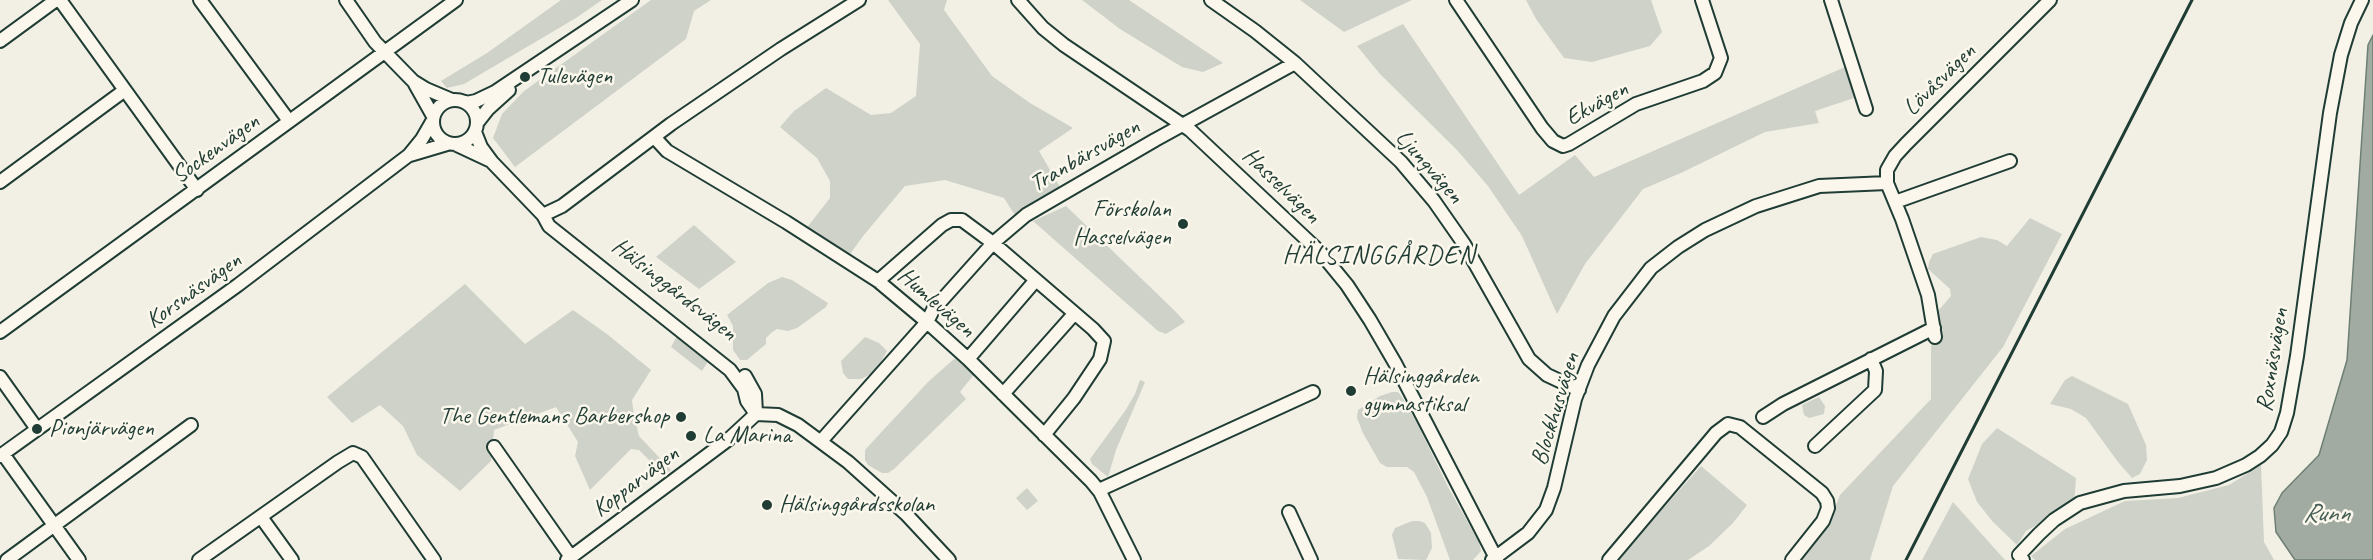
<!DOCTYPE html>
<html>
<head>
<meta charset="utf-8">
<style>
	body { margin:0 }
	canvas { display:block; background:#f2f0e5 }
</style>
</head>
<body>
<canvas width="2373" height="560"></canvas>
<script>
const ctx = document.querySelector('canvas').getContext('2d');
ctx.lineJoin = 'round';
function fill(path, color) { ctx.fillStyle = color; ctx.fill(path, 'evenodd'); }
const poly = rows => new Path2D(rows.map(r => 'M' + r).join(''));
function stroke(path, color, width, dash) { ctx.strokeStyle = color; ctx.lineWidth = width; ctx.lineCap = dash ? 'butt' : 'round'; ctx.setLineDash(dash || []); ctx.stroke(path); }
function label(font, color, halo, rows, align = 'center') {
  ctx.font = font + ' Caveat,sans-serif'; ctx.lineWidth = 5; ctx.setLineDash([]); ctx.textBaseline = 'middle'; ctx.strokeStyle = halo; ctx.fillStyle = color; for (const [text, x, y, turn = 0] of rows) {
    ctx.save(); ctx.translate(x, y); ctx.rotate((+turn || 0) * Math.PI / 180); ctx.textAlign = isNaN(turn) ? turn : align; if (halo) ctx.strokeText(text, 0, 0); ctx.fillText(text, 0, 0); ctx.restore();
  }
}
fill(poly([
	[561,0,602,0,576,18,464,84,447,88,441,81,487,53],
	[651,0,711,0,694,11,686,39,515,167,493,138,502,114,524,91],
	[888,0,947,0,944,10,992,76,1030,103,1073,128,1039,151,1060,187,1016,217,1004,198,945,180,905,186,863,236,848,257,805,230,830,198,830,181,817,158,780,127,794,111,826,88,871,115,891,113,916,96,920,44],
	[1082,0,1129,0,1223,63,1203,72,1182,67,1120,29],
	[1300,0,1412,0,1344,32],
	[1526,0,1651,0,1662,32,1650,46,1592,62,1564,58,1536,19],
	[1403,24,1519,195,1575,155,1594,177,1845,67,1854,98,1815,111,1819,123,1765,132,1683,172,1643,189,1585,264,1557,314,1522,236,1488,186,1457,150,1380,74,1357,46],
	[1066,206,1175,311,1185,322,1166,334,1158,331,1033,221],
	[2030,218,2062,234,2003,347,1893,486,1870,560,1800,560,1828,525,1840,495,1931,399,1931,348,1935,320,1938,311,1951,296,1950,289,1928,269,1929,262,1933,254,1981,237,1997,240,2007,246],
	[694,225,736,262,699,289,656,257],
	[782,277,792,280,828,303,826,307,797,328,788,331,777,329,771,333,766,338,766,344,747,360,740,360,733,350,733,326,727,315,768,283],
	[465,284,525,344,573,310,607,334,651,370,632,400,634,416,639,436,671,470,664,475,639,450,631,449,590,490,575,456,578,442,556,407,494,430,491,461,460,491,417,455,403,426,380,405,352,423,327,397],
	[677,336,709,360,702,371,671,347],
	[865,337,879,343,887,351,875,372,861,379,848,379,843,373,841,361],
	[954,359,962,360,976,372,960,392,966,399,894,469,888,473,882,473,868,465,865,460,865,450,875,439,928,382],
	[2072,376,2128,404,2146,445,2147,460,2140,474,2132,478,2118,462,2086,418,2071,409,2050,404,2065,380],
	[1140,380,1145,382,1116,450,1108,477,1092,464,1090,459,1125,411,1135,394],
	[1392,392,1398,392,1402,397,1418,425,1448,487,1479,542,1481,551,1473,560,1450,560,1427,497,1414,472,1407,467,1387,467,1380,463,1363,433,1357,418,1358,410,1380,396],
	[1819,397,1825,406,1824,414,1809,418,1804,415,1802,405],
	[1997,428,2076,478,2074,505,2026,531,2017,545,1993,522,1977,502,1968,479,1982,444],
	[2261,465,2264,542,2274,560,2035,560,2031,556,2065,529,2125,501,2178,498,2229,485],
	[1701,466,1747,505,1733,523,1709,546,1688,560,1617,560],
	[1027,488,1038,501,1027,510,1016,498],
	[1953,502,2005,560,1922,560],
	[1412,521,1420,521,1425,523,1431,533,1432,548,1426,560,1398,559,1392,535,1395,528]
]), '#cfd2c8');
const water = poly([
	[2373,35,2373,560,2295,560,2276,532,2274,508,2282,493,2319,455,2347,360,2368,45,2373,35]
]);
fill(water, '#a2aba1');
stroke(water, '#6e7f75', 1.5);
const minor = poly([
	[60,0,197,190],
	[200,0,289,121],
	[346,0,375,42,413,81,426,89,452,100],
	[1018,0,1043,28,1064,45,1190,130,1320,252,1347,285,1370,320,1395,363,1497,560],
	[1211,0,1255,31,1295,63,1401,162,1434,201,1464,244,1529,359,1547,375,1579,390],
	[1456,0,1542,128,1553,141,1563,146,1569,144,1636,104,1703,81,1715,73,1721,58,1702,0],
	[1831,0,1866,109],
	[0,41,56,0],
	[415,84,433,116],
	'433 122a22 22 0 1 1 44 0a22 22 0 1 1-44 0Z',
	[466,103,476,101,495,92,632,0],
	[477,123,488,109,509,90],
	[475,132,481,147,492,162,543,215,549,226,730,370,744,389,747,401,756,414],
	[655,138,667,151,786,222,878,281,927,322,968,359,1091,481,1100,492,1134,560],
	[457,145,489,160],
	[410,155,447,144],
	[0,182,125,90],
	[1895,202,2010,161],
	[543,215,562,206,671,124,781,49,859,0],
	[878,281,942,225,951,220,962,220,993,243,1093,329,1104,341,1100,359,1074,398,1044,435],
	[0,332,456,0],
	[1935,337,1928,295,1902,219,1887,183,1887,170,1895,156,1906,144,2050,0],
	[968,359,1035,281],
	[745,376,755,394,756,413],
	[0,377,37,429],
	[1003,394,1074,314],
	[756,414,778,415,798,425,848,462,906,514,949,560],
	[1763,417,1783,404,1934,328],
	[821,441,927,322,933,310,993,243,1026,215,1155,140,1295,63],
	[1815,446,1875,390,1876,371,1871,359],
	[494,447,571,557],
	[3,454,79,560],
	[0,456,238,285,409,155,422,139,433,120],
	[1099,490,1313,392],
	[1289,512,1311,560],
	[261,517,292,560],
	[7,560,191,425],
	[199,560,338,462,353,453,362,457,434,560],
	[567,560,729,439,756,414],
	[1492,560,1528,533,1546,510,1554,488,1575,399,1588,365,1614,316,1651,268,1678,247,1705,230,1756,206,1819,186,1887,183],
	[1609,560,1716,433,1728,424,1740,427,1822,493,1827,501,1828,508,1823,521,1792,560],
	[2023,560,2019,555,2039,534,2054,520,2080,503,2124,491,2180,486,2216,478,2246,465,2260,456,2272,445,2281,432,2287,413,2297,356,2330,113,2341,55,2351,23,2362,0]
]);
stroke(minor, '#1f3d34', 16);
stroke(minor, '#fbf7ec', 12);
stroke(poly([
	[1906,560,2192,0]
]), '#1f3d34', 3);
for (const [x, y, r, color] of [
	[525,77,6,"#1f3d34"],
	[1183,224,6,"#1f3d34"],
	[1351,391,6,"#1f3d34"],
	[681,417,6,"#1f3d34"],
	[37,429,6,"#1f3d34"],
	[691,436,6,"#1f3d34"],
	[767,505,6,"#1f3d34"]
]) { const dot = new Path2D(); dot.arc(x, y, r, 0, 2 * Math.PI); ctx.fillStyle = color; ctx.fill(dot); stroke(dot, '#fbf7ec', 2); }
label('24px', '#1f3d34', '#fbf7ec', [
	["Tulevägen",537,77],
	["Förskolan",1171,210,"right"],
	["Hasselvägen",1171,238,"right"],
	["Hälsinggården",1363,377],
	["gymnastiksal",1363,405],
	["The Gentlemans Barbershop",669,417,"right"],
	["Pionjärvägen",49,429],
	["La Marina",703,436],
	["Hälsinggårdsskolan",779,505]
], 'left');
label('24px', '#1f3d34', '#fbf7ec', [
	["Lövåsvägen",1940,80,-45],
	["Ekvägen",1597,104,-29],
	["Sockenvägen",216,149,-36],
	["Tranbärsvägen",1085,156,-30],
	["Ljungvägen",1429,167,49],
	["Hasselvägen",1281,186,44],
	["Hälsinggårdsvägen",674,290,38],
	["Korsnäsvägen",194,291,-36],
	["Humlevägen",936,303,41],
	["Roxnäsvägen",2273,360,-81],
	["Blockhusvägen",1556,409,-73],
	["Kopparvägen",636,482,-37]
]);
ctx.letterSpacing = '1.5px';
label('26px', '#1f3d34', '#fbf7ec', [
	["HÄLSINGGÅRDEN",1379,256]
]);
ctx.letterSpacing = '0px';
label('italic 26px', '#465e55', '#fbf7ec', [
	["Runn",2326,514]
]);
</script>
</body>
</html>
